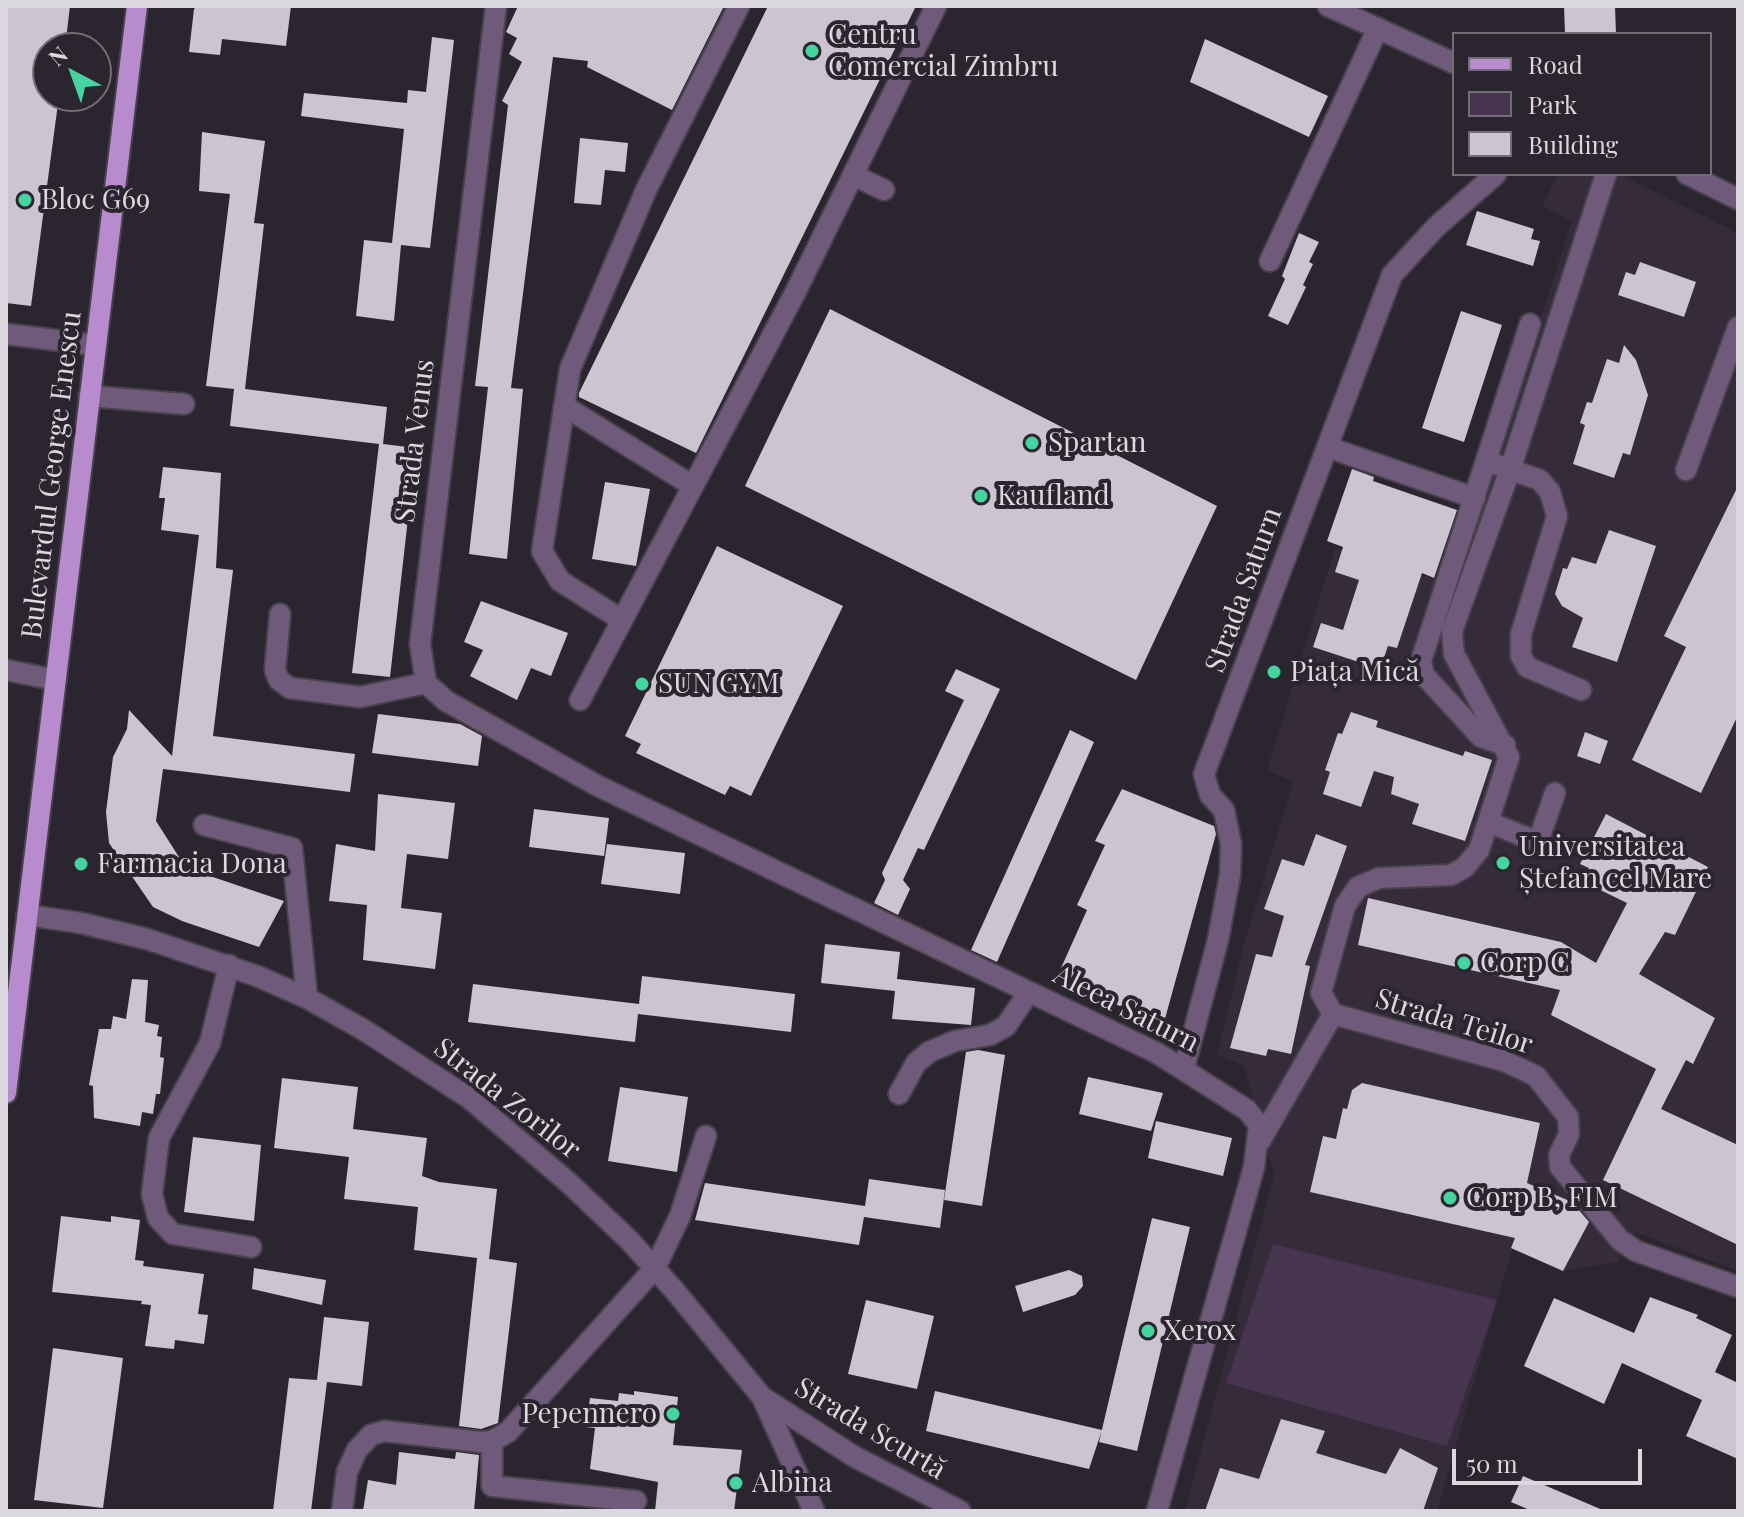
<!DOCTYPE html>
<html>
<head>
<meta charset="utf-8">
<style>
	body { margin:0 }
	#map { position:relative; width:1744px; height:1517px; overflow:hidden; background:#2b252f; font-family:"Playfair Display",serif }
	canvas { display:block }
	.frame { position:absolute; inset:0; border:8px solid #dcd8df; pointer-events:none }
	.legend { position:absolute; left:1452px; top:32px; width:260px; height:144px; box-sizing:border-box; background:#2b252f; border:2px solid #726d75; margin:0; padding:10px 14px; list-style:none; font-size:24px; color:#dcd8df }
	.legend li { display:flex; align-items:center; gap:16px; height:40px }
	.legend b { width:40px; border:2px solid #726d75 }
	.north { position:absolute; left:32px; top:32px; width:80px; height:80px; box-sizing:border-box; background:#2b252f; border:2px solid #726d75; border-radius:50%; rotate:319deg; font-size:22px; font-weight:700; line-height:32px; text-align:center; color:#dcd8df }
	.north::after { content:''; display:block; margin:auto; width:28px; height:36px; background:#45d49f; clip-path:polygon(50% 0,100% 100%,50% 72%,0 100%) }
	.scale { position:absolute; left:1452px; top:1449px; width:190px; height:36px; box-sizing:border-box; border:4px solid #dcd8df; border-top:0; padding-left:10px; font-size:24px; line-height:28px; white-space:nowrap; color:#dcd8df; -webkit-text-stroke:6px #2b252f; paint-order:stroke }
</style>
</head>
<body>
<div id="map">
<canvas width="1744" height="1517"></canvas>
<div class="frame"></div>
<ul class="legend">
<li><b style="height:10px;background:#b88bcf"></b>Road</li>
<li><b style="height:22px;background:#473550"></b>Park</li>
<li><b style="height:22px;background:#ccc4d0"></b>Building</li>
</ul>
<div class="north">N</div>
<div class="scale">50 m</div>
</div>
<script>
const ctx = document.querySelector('canvas').getContext('2d');
ctx.lineJoin = 'round';
function fill(path, color) { ctx.fillStyle = color; ctx.fill(path, 'evenodd'); }
const poly = rows => new Path2D(rows.map(r => 'M' + r).join(''));
function stroke(path, color, width, dash) { ctx.strokeStyle = color; ctx.lineWidth = width; ctx.lineCap = dash ? 'butt' : 'round'; ctx.setLineDash(dash || []); ctx.stroke(path); }
function label(font, color, halo, rows, align = 'center') {
  ctx.font = font + ' "Playfair Display",serif'; ctx.lineWidth = 8; ctx.setLineDash([]); ctx.textBaseline = 'middle'; ctx.strokeStyle = halo; ctx.fillStyle = color; for (const [text, x, y, turn = 0] of rows) {
    ctx.save(); ctx.translate(x, y); ctx.rotate((+turn || 0) * Math.PI / 180); ctx.textAlign = isNaN(turn) ? turn : align; if (halo) ctx.strokeText(text, 0, 0); ctx.fillText(text, 0, 0); ctx.restore();
  }
}
fill(poly([
	[1558,174,1619,174,1738,233,1738,1271,1635,1232,1618,1262,1563,1271,1512,1249,1437,1511,1185,1511,1274,1175,1244,1066,1217,1055,1244,944,1293,782,1267,770,1335,548,1453,586,1572,221,1542,207]
]), '#352b3a');
fill(poly([
	[1273,1244,1497,1300,1447,1446,1226,1383]
]), '#473550');
fill(poly([
	[6,6,70,6,65,48,48,48,48,96,59,96,31,306,6,303],
	[197,6,291,6,286,46,222,39,220,55,189,52,194,9],
	[518,6,724,6,672,110,587,67,588,61,553,57,511,388,523,389,507,559,469,554,488,387,475,386,508,105,502,101,522,62,509,54,517,38,506,32],
	[768,6,916,6,696,453,579,397,579,393],
	[1564,6,1615,6,1616,34,1565,34],
	[432,37,454,40,430,248,401,245,394,321,356,316,364,240,392,243,404,129,301,116,304,93,407,103,408,90,426,92],
	[1205,39,1328,96,1309,137,1190,82],
	[202,132,265,141,254,223,264,224,245,389,387,407,383,444,416,448,390,677,352,673,379,444,230,426,234,389,206,386,230,194,199,191],
	[580,138,628,143,625,172,605,170,601,205,574,203],
	[1477,211,1534,229,1531,239,1540,241,1533,266,1466,245],
	[1299,233,1319,242,1309,262,1313,264,1303,285,1306,287,1288,325,1268,316,1285,279,1282,276],
	[1640,262,1696,282,1684,317,1618,295,1626,272,1635,275],
	[830,309,1217,506,1136,680,745,486],
	[1461,311,1502,325,1464,442,1422,428],
	[1624,345,1636,360,1648,395,1630,455,1623,453,1614,478,1573,464,1585,425,1580,423,1587,402,1592,403,1607,359,1619,363],
	[163,467,221,473,216,568,233,570,213,736,355,754,350,792,163,769,156,821,186,868,284,901,259,947,182,921,153,907,109,843,106,812,113,757,127,729,129,710,172,756,199,535,161,530,165,498,159,498],
	[1352,469,1374,477,1373,481,1457,510,1434,578,1422,573,1397,648,1388,646,1380,669,1313,647,1321,623,1343,630,1359,580,1335,572,1343,547,1327,541],
	[605,482,650,489,636,566,592,559],
	[1738,486,1738,715,1701,793,1632,760,1686,647,1664,636],
	[1609,530,1656,546,1617,662,1572,647,1583,618,1562,606,1555,594,1563,568,1567,569,1572,557,1596,564],
	[717,546,843,606,751,796,730,786,725,795,636,753,641,744,625,736],
	[481,601,568,633,551,676,531,668,517,700,470,676,483,650,464,642],
	[956,669,1000,689,924,850,918,848,903,880,910,889,898,915,874,903,885,880,882,873,964,700,945,691],
	[1351,712,1378,721,1376,727,1463,756,1465,751,1492,760,1465,841,1412,824,1419,804,1391,794,1394,777,1374,771,1361,807,1323,794,1330,772,1325,770,1338,733,1342,734],
	[378,714,460,724,482,736,478,766,372,753],
	[1070,730,1094,742,997,962,971,950],
	[1585,732,1608,741,1600,764,1577,756],
	[1122,789,1214,826,1216,834,1163,1026,1057,977,1087,910,1077,905,1105,845,1095,841],
	[378,794,455,803,448,859,407,854,401,908,442,913,435,969,363,960,367,905,329,901,336,844,375,851],
	[534,809,609,818,604,856,529,847],
	[1606,814,1708,867,1675,935,1665,932,1639,974,1715,1018,1693,1064,1686,1060,1661,1109,1738,1145,1738,1245,1603,1180,1656,1069,1551,1015,1560,990,1358,945,1368,898,1561,942,1596,963,1627,903,1582,881,1589,868,1580,864],
	[1316,834,1347,846,1305,965,1310,966,1291,1054,1268,1049,1266,1056,1230,1048,1256,954,1272,957,1284,916,1264,909,1282,859,1304,866],
	[607,844,685,853,680,894,601,884],
	[825,944,900,952,897,979,975,988,971,1025,892,1019,895,991,821,983],
	[642,976,795,994,791,1032,638,1014,635,1042,468,1022,473,984,639,1004],
	[132,979,148,980,145,1022,159,1025,157,1036,162,1037,160,1057,164,1058,160,1094,156,1094,153,1114,142,1112,140,1126,94,1118,93,1086,89,1085,99,1029,111,1029,113,1016,126,1019],
	[978,1050,1005,1055,982,1206,944,1200,966,1052],
	[1088,1077,1163,1093,1151,1131,1079,1114],
	[282,1078,358,1087,353,1129,427,1138,422,1176,439,1182,497,1189,489,1259,517,1263,498,1423,481,1429,459,1426,477,1258,414,1250,418,1207,344,1199,349,1157,274,1148],
	[1362,1083,1540,1123,1527,1183,1572,1202,1589,1222,1563,1271,1511,1248,1515,1238,1310,1192,1323,1136,1336,1139,1343,1108,1347,1109,1352,1090],
	[620,1087,688,1097,677,1172,608,1161],
	[1156,1121,1232,1138,1223,1176,1148,1158],
	[193,1137,261,1145,254,1221,184,1212],
	[869,1179,945,1190,940,1228,864,1217,859,1245,695,1220,705,1183,865,1206],
	[61,1216,111,1222,111,1216,140,1220,135,1260,144,1261,143,1266,204,1274,198,1314,208,1315,204,1344,175,1340,174,1349,145,1346,151,1305,141,1304,142,1301,52,1292],
	[1152,1218,1190,1227,1137,1451,1099,1442],
	[254,1268,326,1280,322,1305,252,1289],
	[1069,1270,1082,1276,1083,1286,1075,1295,1023,1312,1015,1286],
	[1650,1297,1698,1315,1696,1318,1732,1335,1715,1372,1738,1383,1738,1459,1686,1436,1702,1400,1622,1363,1604,1404,1524,1366,1554,1298,1634,1333],
	[866,1300,934,1316,917,1389,848,1374],
	[324,1317,369,1322,362,1386,327,1382,311,1511,273,1511,289,1378,317,1380],
	[53,1348,123,1358,103,1508,34,1500],
	[634,1391,678,1397,673,1445,742,1450,734,1511,655,1511,658,1482,590,1469,595,1428,586,1427,590,1398,618,1401,619,1393,634,1395],
	[935,1391,1102,1430,1089,1469,926,1431],
	[1281,1419,1325,1431,1316,1453,1386,1474,1400,1448,1438,1468,1423,1511,1205,1511,1220,1468,1259,1479],
	[399,1452,455,1459,456,1452,479,1455,474,1511,363,1511,368,1480,396,1485],
	[1523,1476,1605,1511,1532,1511,1511,1502]
]), '#ccc4d0');
const minor = poly([
	[496,6,420,644,426,683,446,701,598,786,1157,1053,1247,1110,1259,1125,1254,1167,1157,1511],
	[1328,6,1454,63],
	[1606,174,1510,470,1452,631,1454,654,1509,757,1479,850,1465,867,1451,875,1379,878,1358,887,1345,906,1321,993,1333,1014,1504,1061,1536,1076,1568,1117,1569,1134,1559,1155,1560,1167,1620,1240,1636,1251,1738,1287],
	[1687,174,1738,199],
	[853,175,884,190],
	[1270,261,1378,28],
	[6,334,95,345],
	[89,396,184,404],
	[564,406,693,486],
	[1327,447,1475,498],
	[1486,461,1530,324],
	[1686,470,1738,327],
	[280,614,275,670,279,680,290,688,360,697,426,683],
	[622,620,560,581,542,551,570,369,647,188,739,6],
	[6,670,56,680],
	[580,700,796,291,936,6],
	[1505,745,1481,737,1424,675,1421,661,1486,461,1540,480,1550,492,1557,516,1521,634,1521,656,1527,667,1581,690],
	[1488,822,1538,842,1555,793],
	[204,825,292,848,307,998],
	[27,915,81,923,147,939,257,976,307,998,364,1030,469,1098,569,1183,629,1240,675,1291,762,1397,814,1511],
	[229,965,210,1043,159,1138,152,1194,158,1218,173,1234,251,1247],
	[1184,1068,1218,940,1230,875,1231,844,1224,810,1210,795,1204,774,1392,275,1436,227,1496,174],
	[899,1094,916,1063,929,1052,955,1041,990,1035,1006,1026,1029,992],
	[1260,1141,1333,1014],
	[762,1397,855,1457,960,1511],
	[492,1441,492,1486,636,1501],
	[342,1511,347,1472,357,1450,371,1435,384,1431,481,1442,492,1441,508,1432,655,1268,680,1216,706,1136]
]);
const major = poly([
	[6,1093,137,6]
]);
stroke(minor, '#47424b', 24);
stroke(major, '#47424b', 24);
stroke(minor, '#705a7b', 20);
stroke(major, '#b88bcf', 20);
for (const [x, y, r, color] of [
	[812,51,8,"#45d49f"],
	[25,200,8,"#45d49f"],
	[1032,443,8,"#45d49f"],
	[981,496,8,"#45d49f"],
	[1274,672,8,"#45d49f"],
	[642,684,8,"#45d49f"],
	[1503,863,8,"#45d49f"],
	[81,864,8,"#45d49f"],
	[1464,963,8,"#45d49f"],
	[1450,1198,8,"#45d49f"],
	[1148,1331,8,"#45d49f"],
	[673,1414,8,"#45d49f"],
	[736,1483,8,"#45d49f"]
]) { const dot = new Path2D(); dot.arc(x, y, r, 0, 2 * Math.PI); ctx.fillStyle = color; ctx.fill(dot); stroke(dot, '#2b252f', 3); }
label('28px', '#dcd8df', '#2b252f', [
	["Centru",828,35],
	["Comercial Zimbru",828,67],
	["Bloc G69",41,200],
	["Spartan",1048,443],
	["Kaufland",997,496],
	["Piața Mică",1290,672],
	["SUN GYM",658,684],
	["Universitatea",1519,847],
	["Ștefan cel Mare",1519,879],
	["Farmacia Dona",97,864],
	["Corp C",1480,963],
	["Corp B, FIM",1466,1198],
	["Xerox",1164,1331],
	["Pepennero",657,1414,"right"],
	["Albina",752,1483]
], 'left');
label('28px', '#dcd8df', '#2b252f', [
	["Strada Venus",415,441,-83],
	["Bulevardul George Enescu",52,475,-83],
	["Strada Saturn",1244,590,-70],
	["Aleea Saturn",1126,1009,27],
	["Strada Teilor",1454,1022,17],
	["Strada Zorilor",507,1099,38],
	["Strada Scurtă",870,1429,31]
]);
</script>
</body>
</html>
